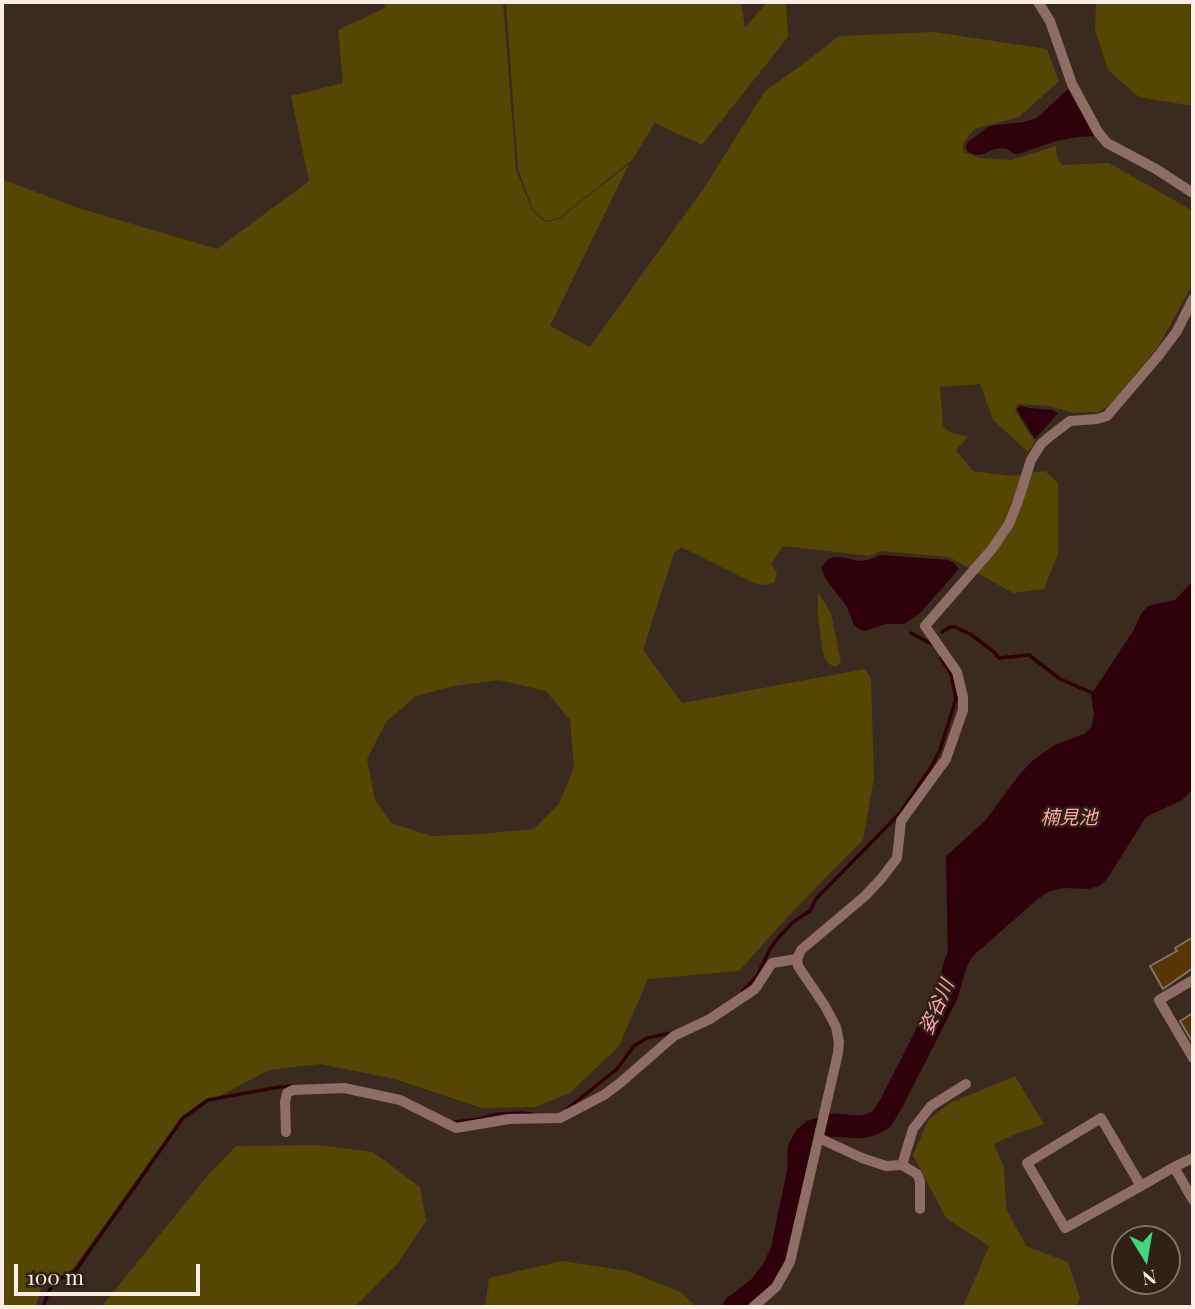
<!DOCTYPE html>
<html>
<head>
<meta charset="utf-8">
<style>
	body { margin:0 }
	#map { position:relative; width:1195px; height:1309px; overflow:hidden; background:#3a2a20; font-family:"Playfair Display",serif }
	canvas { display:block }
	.frame { position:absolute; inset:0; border:4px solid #f9eee7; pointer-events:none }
	.north { position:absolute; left:1111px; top:1225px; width:70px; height:70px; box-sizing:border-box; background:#302016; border:2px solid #80726a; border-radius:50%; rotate:169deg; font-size:19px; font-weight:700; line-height:28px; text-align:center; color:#f9eee7 }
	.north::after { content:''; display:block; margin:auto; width:24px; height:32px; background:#41d77c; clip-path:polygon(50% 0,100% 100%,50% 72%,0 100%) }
	.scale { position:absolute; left:14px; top:1264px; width:186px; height:32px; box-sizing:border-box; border:4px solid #f9eee7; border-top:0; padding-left:9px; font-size:21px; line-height:24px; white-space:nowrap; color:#f9eee7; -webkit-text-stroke:5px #302016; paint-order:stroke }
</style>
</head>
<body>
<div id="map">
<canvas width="1195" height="1309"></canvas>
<div class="frame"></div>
<div class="north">N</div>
<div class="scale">100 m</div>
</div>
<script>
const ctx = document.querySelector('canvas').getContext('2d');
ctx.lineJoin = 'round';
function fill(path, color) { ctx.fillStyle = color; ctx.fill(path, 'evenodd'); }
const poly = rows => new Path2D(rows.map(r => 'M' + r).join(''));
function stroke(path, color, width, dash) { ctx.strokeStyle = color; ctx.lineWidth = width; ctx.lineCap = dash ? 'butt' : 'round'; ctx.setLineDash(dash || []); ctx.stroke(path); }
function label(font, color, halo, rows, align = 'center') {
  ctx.font = font + ' "Playfair Display","Noto Sans JP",serif'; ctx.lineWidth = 5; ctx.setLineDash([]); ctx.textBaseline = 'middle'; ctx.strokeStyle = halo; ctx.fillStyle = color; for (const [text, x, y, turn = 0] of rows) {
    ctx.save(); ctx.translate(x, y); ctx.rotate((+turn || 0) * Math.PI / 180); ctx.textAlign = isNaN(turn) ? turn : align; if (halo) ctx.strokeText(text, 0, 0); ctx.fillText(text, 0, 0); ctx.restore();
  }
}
fill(poly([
	[384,2,503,2,516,169,532,210,545,222,559,219,629,164,550,326,590,347,704,188,765,91,807,61,839,36,934,32,1047,49,1059,81,1019,117,974,129,963,144,964,152,980,158,1011,160,1056,146,1057,157,1062,165,1109,163,1193,211,1193,283,1158,347,1109,406,1098,412,1074,413,1049,406,1018,404,1015,407,1016,412,1035,442,1028,452,993,420,980,384,940,387,943,426,949,432,968,437,956,450,973,471,1010,476,1045,471,1058,483,1058,554,1044,589,1013,593,949,557,880,551,870,556,783,546,771,564,777,573,774,583,763,585,753,583,681,547,674,553,643,650,682,703,865,669,871,679,874,778,863,840,793,911,739,971,648,979,619,1046,570,1093,535,1107,482,1108,395,1079,320,1064,269,1070,182,1116,72,1270,42,1284,36,1307,2,1307,2,179,75,207,217,249,309,181,291,96,343,83,338,30,385,8],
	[499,680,546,691,570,720,574,767,559,804,534,829,480,834,432,836,391,823,375,800,367,759,386,722,416,696,454,686],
	[506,2,741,2,745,28,767,2,784,2,786,4,788,37,702,145,655,123,632,160,559,218,546,221,533,210,518,169],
	[1096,2,1193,2,1193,106,1139,97,1108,70,1095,30],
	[818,592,831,613,841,663,834,667,828,663,824,657,822,646,818,617],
	[1015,1076,1044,1124,1016,1134,994,1144,1004,1167,1006,1208,1026,1246,1068,1262,1080,1298,1077,1307,963,1307,989,1246,946,1218,913,1155,929,1119,950,1103],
	[318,1145,373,1152,420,1187,426,1221,398,1263,355,1307,101,1307,209,1174,236,1146],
	[562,1261,628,1271,681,1292,696,1307,485,1307,489,1278]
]), '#564603');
fill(poly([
	[1068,89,1094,136,1078,137,1056,141,1018,154,1014,154,1007,149,1003,148,995,149,980,155,976,155,968,152,966,148,967,143,989,126,1024,122,1037,118],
	[1020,406,1030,408,1052,410,1058,413,1035,439,1020,415,1017,409],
	[881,555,948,560,954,563,959,569,919,614,904,624,886,624,864,631,859,629,854,625,847,607,825,578,821,568,827,560,834,557,840,557,860,561,868,560],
	[1193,581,1193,789,1182,800,1146,817,1107,879,1099,886,1088,889,1064,888,1050,891,1039,898,975,954,962,968,948,963,946,856,985,821,1019,775,1032,761,1055,745,1086,733,1092,726,1094,714,1091,695,1133,631,1141,614,1148,606,1175,600]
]), '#2f010a');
stroke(poly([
	[942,632,950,627,955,627,970,634,993,651,999,658,1029,655,1060,679,1095,694],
	[911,633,933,645],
	[743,991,757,976,770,949,778,938,793,922,810,911,816,899,900,813,930,769,940,750,956,699,951,674,941,658],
	[567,1109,617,1069,634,1046,647,1038,671,1033],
	[454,1122,479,1119,498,1114,522,1113,532,1114],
	[43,1307,49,1291,55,1282,76,1270,183,1118,208,1100,279,1087,292,1086]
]), '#2f010a', 3.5);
stroke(poly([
	[734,1307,760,1287,773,1270,782,1251,799,1169,799,1149,805,1138,813,1131,832,1125,859,1127,870,1125,882,1119,892,1102,947,994,956,962,970,938]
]), '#2f010a', 23);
const building = poly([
	[1193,937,1193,968,1163,989,1150,966,1177,951,1175,948,1193,937],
	[1193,1013,1193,1043,1180,1021,1193,1013]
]);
fill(building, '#563703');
stroke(building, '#807362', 2);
stroke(poly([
	[1038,2,1050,21,1072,84,1098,132,1107,143,1156,169,1193,193],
	[1193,980,1159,1000,1193,1058],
	[286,1132,285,1102,287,1093,293,1090,344,1088,400,1100,456,1128,509,1119,560,1118,604,1095,620,1083,674,1036,710,1019,755,989,772,963,797,959],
	[819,1138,862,1158,886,1166,902,1165,917,1174,920,1181,920,1209],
	[1193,1158,1174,1167,1193,1200],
	[902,1165,913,1129,931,1106,966,1084],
	[1141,1186,1101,1118,1027,1163,1065,1228,1141,1186,1174,1167],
	[753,1307,776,1287,790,1262,838,1053,839,1042,836,1027,825,1006,798,966,797,959,801,950,865,896,881,879,897,858,901,821,946,759,963,710,963,697,957,672,925,626,992,549,1009,524,1017,504,1031,460,1041,444,1049,437,1070,421,1097,419,1107,416,1159,355,1177,331,1193,299]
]), '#8d6d65', 10);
label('italic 19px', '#fba6ae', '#302016', [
	["楠見池",1069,818],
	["姿谷川",937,1007,-66]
]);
</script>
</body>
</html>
